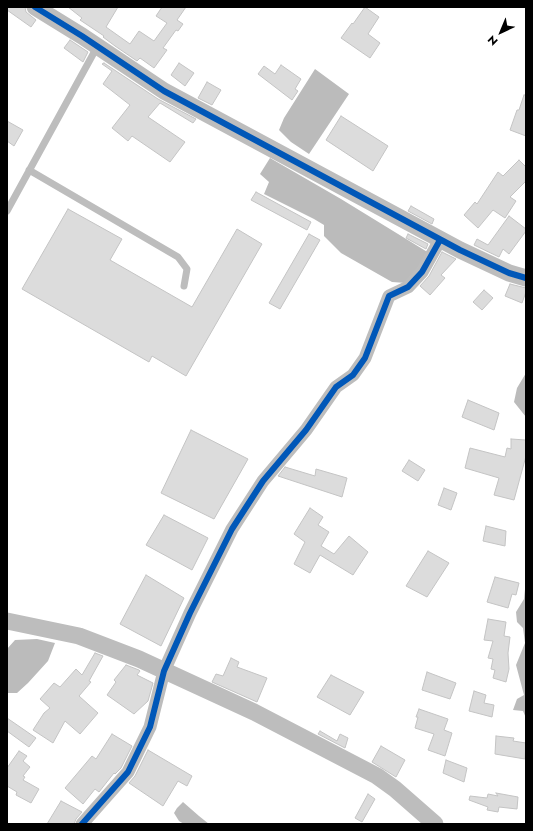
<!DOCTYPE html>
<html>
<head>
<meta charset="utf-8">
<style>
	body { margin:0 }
	#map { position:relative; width:533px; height:831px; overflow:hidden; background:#fff; font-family:Jost,sans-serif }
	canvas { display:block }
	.frame { position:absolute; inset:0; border:8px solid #000; pointer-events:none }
	.north { position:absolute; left:481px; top:12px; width:40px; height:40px; -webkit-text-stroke:3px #fff; paint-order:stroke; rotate:224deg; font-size:11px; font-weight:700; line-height:16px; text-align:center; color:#000 }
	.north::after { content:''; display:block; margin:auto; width:14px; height:18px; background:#000; clip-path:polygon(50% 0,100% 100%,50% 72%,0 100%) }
</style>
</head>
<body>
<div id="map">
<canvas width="533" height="831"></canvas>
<div class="frame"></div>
<div class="north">N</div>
</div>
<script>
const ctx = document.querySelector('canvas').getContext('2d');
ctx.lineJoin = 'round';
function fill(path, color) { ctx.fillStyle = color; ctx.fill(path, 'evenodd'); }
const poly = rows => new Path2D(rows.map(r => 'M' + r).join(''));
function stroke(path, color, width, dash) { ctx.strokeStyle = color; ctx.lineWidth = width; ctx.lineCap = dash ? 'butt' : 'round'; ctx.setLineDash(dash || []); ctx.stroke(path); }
fill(poly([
	[315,69,349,94,309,154,291,142,279,130,284,118],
	[270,158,341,199,429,253,406,283,392,282,341,253,324,236,324,225,314,219,264,194,269,182,260,174],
	[526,373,526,417,514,402,517,388],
	[526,579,526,718,523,711,513,710,517,699,524,695,516,665,525,643,523,628,517,622,516,612,524,599],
	[37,639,55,643,48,661,28,683,17,693,7,693,7,649,15,640],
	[183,802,199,816,209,824,184,824,179,821,174,813,177,808]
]), '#bbb');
const building = poly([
	[7,7,25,7,26,12,36,20,31,27,7,10,7,7],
	[68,7,118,7,106,27,130,44,139,31,154,41,167,23,156,16,162,7,186,7,177,20,183,24,178,31,176,30,163,48,167,50,154,68,140,58,137,61,115,46,103,37,104,36,80,20,82,18,68,7],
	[365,7,379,17,368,34,380,43,370,58,341,38,352,23,353,24,365,7],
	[70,40,88,52,83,62,64,48,70,40],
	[104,63,158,99,196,119,193,123,160,103,148,117,185,142,170,162,132,136,128,141,112,128,130,105,103,84,112,71,102,64,104,63],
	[179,63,194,73,185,86,171,75,179,63],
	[281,65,301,79,295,89,298,91,292,100,258,74,264,66,275,74,281,65],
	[207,82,221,90,212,105,198,98,207,82],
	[524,95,526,95,526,136,510,130,517,110,519,110,524,95],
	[341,116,388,146,373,171,326,140,341,116],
	[7,121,23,130,14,146,7,141,7,121],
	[519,160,526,167,526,181,510,197,516,201,505,218,493,210,478,228,464,215,475,202,477,204,498,172,503,176,519,160],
	[256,192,311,222,307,230,251,200,256,192],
	[411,206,434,219,432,224,408,211,411,206],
	[68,209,122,239,110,260,192,307,237,229,262,244,186,376,152,356,149,362,22,289,68,209],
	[509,216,526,229,526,231,509,254,503,249,499,257,474,245,477,239,488,245,509,216],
	[309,234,320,240,280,309,269,303,309,234],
	[408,234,428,244,426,249,406,238,408,234],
	[442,252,456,259,441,275,445,278,430,295,420,286,429,276,442,252],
	[510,284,526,288,526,292,522,303,505,296,510,284],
	[484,290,493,298,482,310,473,302,484,290],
	[468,400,499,413,494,430,462,417,468,400],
	[191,430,248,459,214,519,161,493,191,430],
	[511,439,526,440,526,456,514,500,494,495,499,478,465,468,470,448,505,457,507,448,511,449,511,439],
	[409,460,425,470,418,481,402,471,409,460],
	[285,467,315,476,316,469,347,478,342,497,278,476,285,467],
	[444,488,457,493,451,510,438,505,444,488],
	[310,508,323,517,318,525,329,532,321,546,334,554,349,536,368,552,353,575,320,555,310,573,294,564,305,542,294,534,310,508],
	[164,515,208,538,192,570,146,545,164,515],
	[486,526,506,531,505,546,483,541,486,526],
	[428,551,449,563,427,597,406,586,428,551],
	[146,575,184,598,161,646,120,624,146,575],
	[495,577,519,583,516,595,512,594,508,608,487,602,495,577],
	[488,619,506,622,504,636,510,637,508,653,509,669,506,682,493,678,495,670,491,669,493,659,488,658,493,641,484,640,488,619],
	[95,653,103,656,89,681,91,682,79,696,98,713,80,734,65,721,53,743,33,730,44,713,50,708,40,699,54,683,60,687,76,669,82,675,95,653],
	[231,658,239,662,237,667,267,678,257,702,212,682,216,674,223,676,231,658],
	[126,665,139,670,140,671,137,675,153,683,148,701,134,714,107,695,116,682,114,680,126,665],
	[427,672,456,683,450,699,422,690,427,672],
	[331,675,364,692,350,715,317,697,331,675],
	[474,691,486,695,484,703,494,705,492,717,469,711,474,691],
	[419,709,448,719,444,730,452,733,445,756,428,750,434,734,415,728,418,717,416,717,419,709],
	[7,718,36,738,29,747,7,731,7,718],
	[320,731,337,741,340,734,348,738,345,748,318,734,320,731],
	[112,734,132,746,121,768,115,774,114,773,99,792,95,789,83,804,65,788,92,756,96,759,112,734],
	[496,736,514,738,513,741,526,743,525,759,495,754,496,736],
	[381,746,405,760,396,777,372,762,381,746],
	[148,750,192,776,187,786,178,781,163,806,129,783,135,776,148,750],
	[19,751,27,756,23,761,30,767,23,776,25,777,23,780,39,789,31,803,16,795,17,792,7,786,7,768,19,751],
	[446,760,467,768,464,782,443,773,446,760],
	[496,793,518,797,517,809,499,807,498,812,487,810,488,807,469,800,470,796,487,798,488,794,498,796,496,793],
	[368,794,375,799,362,822,355,818,368,794],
	[61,801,82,812,76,819,74,824,47,824,61,801]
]);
fill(building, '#dcdcdc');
stroke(building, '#c4c4c4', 1);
stroke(poly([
	[29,170,178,257,187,269,184,286],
	[7,211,97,47]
]), '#bdbdbd', 7);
stroke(poly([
	[82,824,128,772,150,727,164,671,190,613,232,529,263,481,306,430,336,387,353,375,365,358,389,296,408,287,422,272,440,240]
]), '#bdbdbd', 13);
stroke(poly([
	[35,7,82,36,164,91,460,250,509,273,526,278],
	[7,621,79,636,139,659,254,712,377,776,395,789,435,824]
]), '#bdbdbd', 17);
stroke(poly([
	[35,7,82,36,164,91,460,250,509,273,526,278],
	[82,824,128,772,150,727,164,671,190,613,232,529,263,481,306,430,336,387,353,375,365,358,389,296,408,287,422,272,440,240]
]), '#0057b8', 6);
</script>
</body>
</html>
